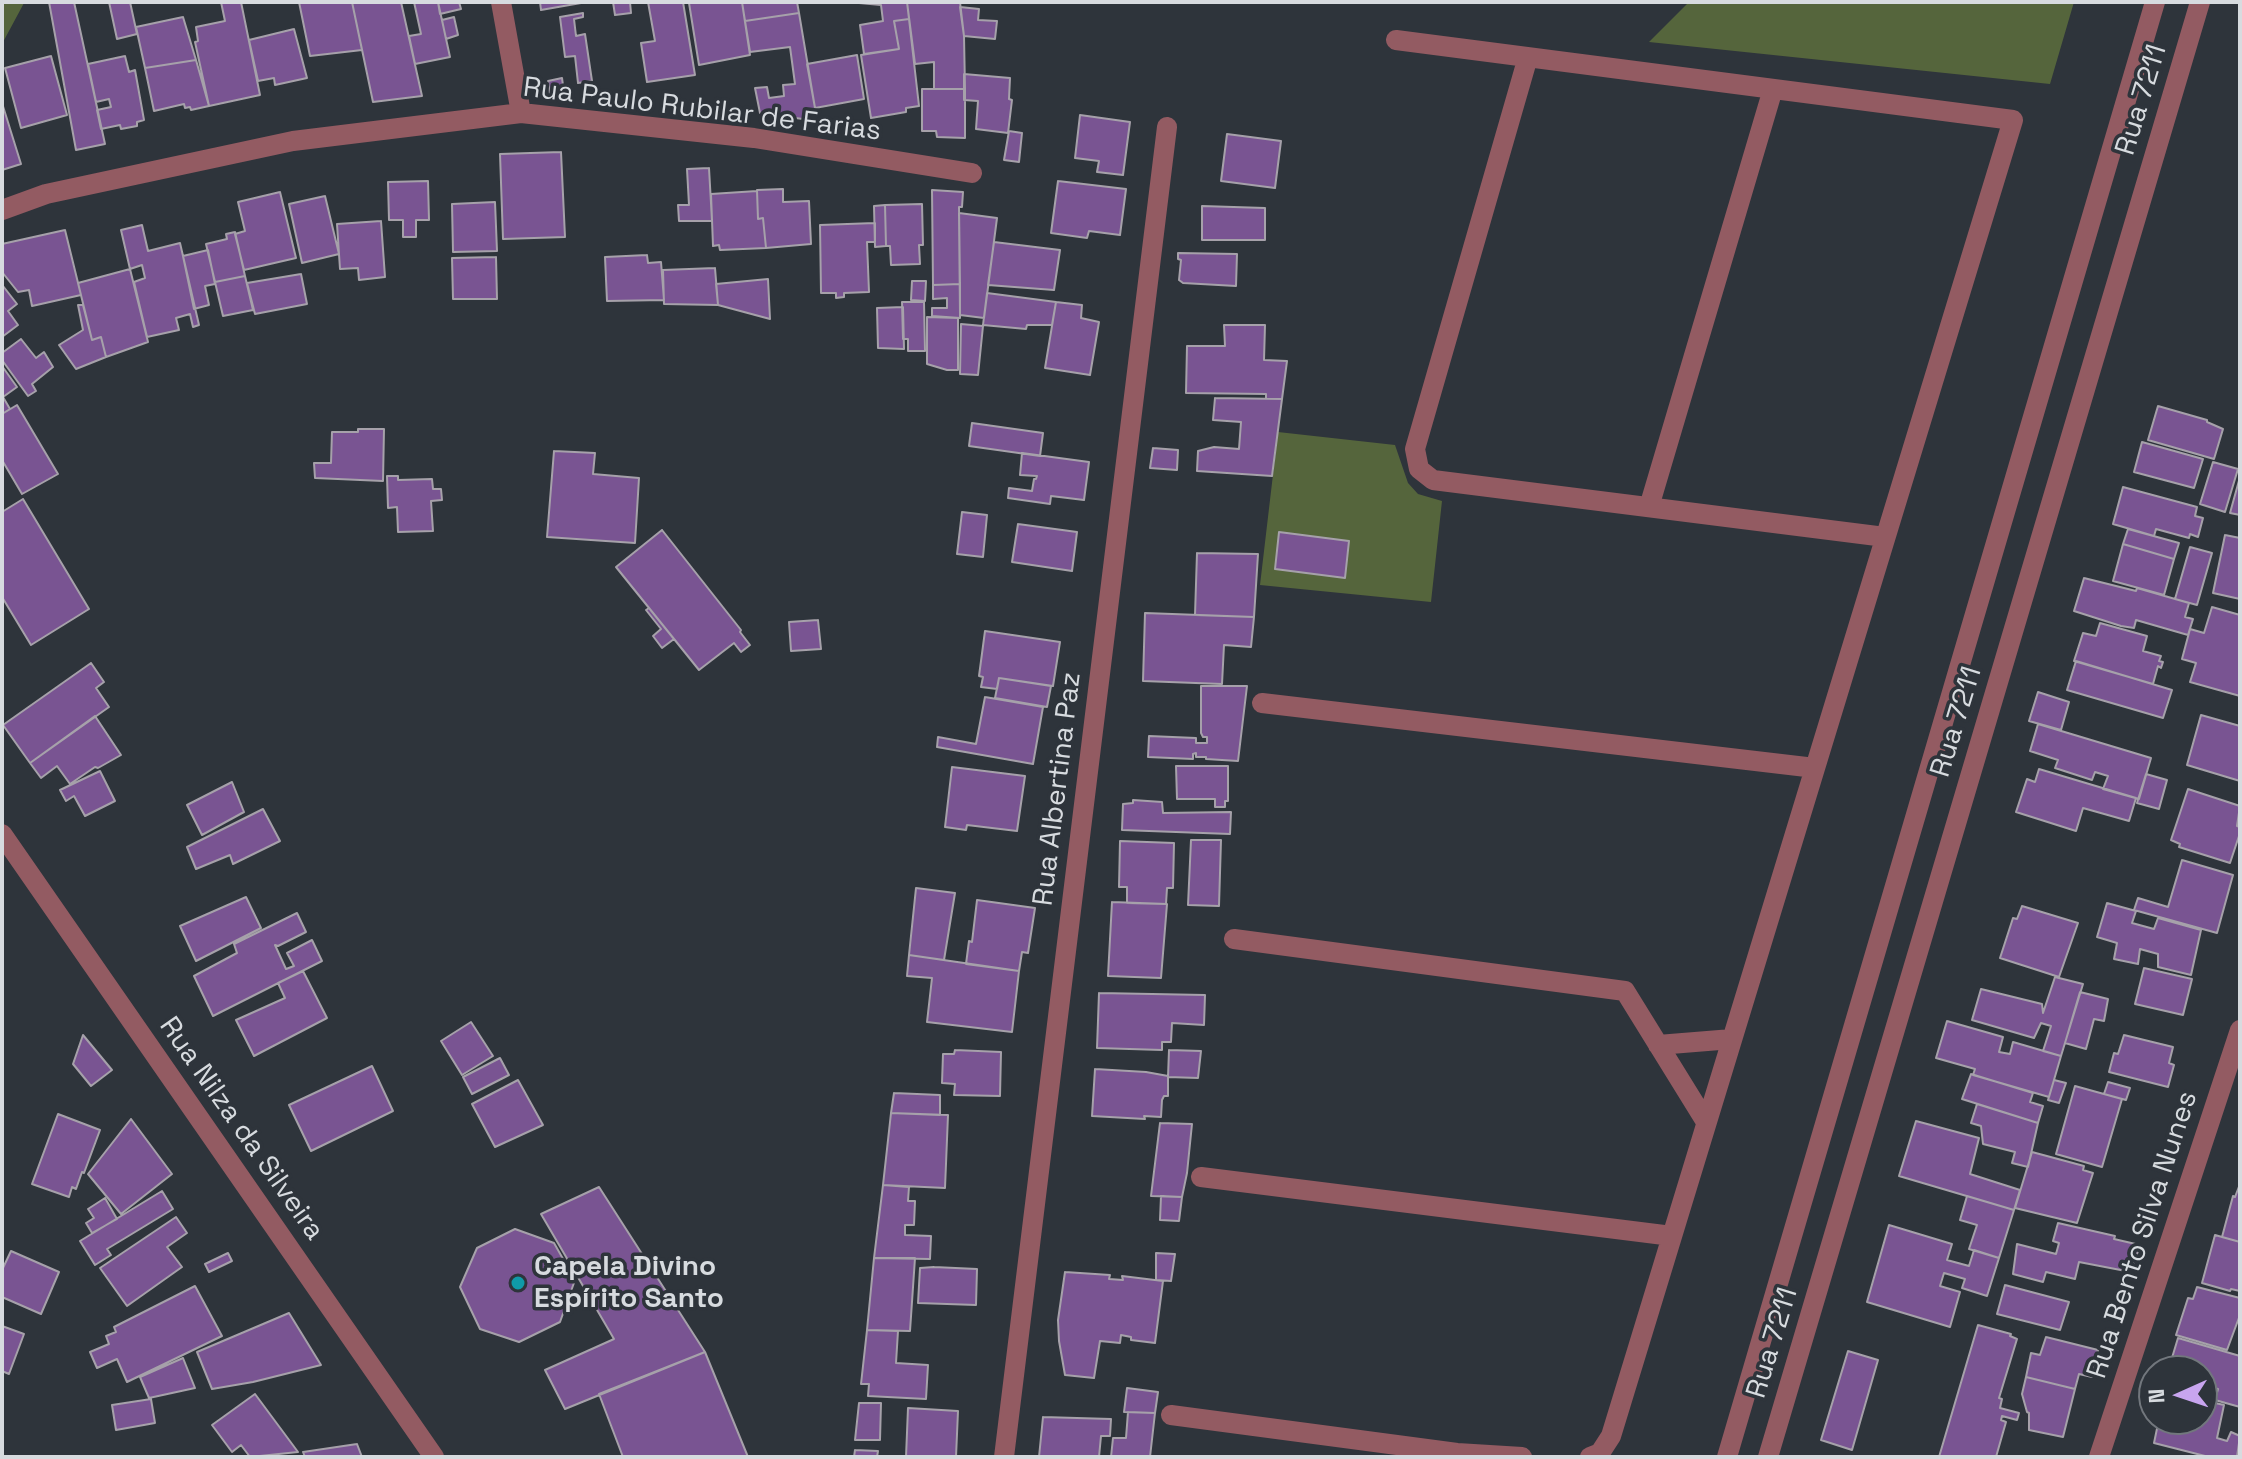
<!DOCTYPE html>
<html>
<head>
<meta charset="utf-8">
<style>
	body { margin:0 }
	#map { position:relative; width:2242px; height:1459px; overflow:hidden; background:#2e343b; font-family:"Space Grotesk",sans-serif }
	canvas { display:block }
	.frame { position:absolute; inset:0; border:4px solid #d7dbdf; pointer-events:none }
	.north { position:absolute; left:2138px; top:1355px; width:80px; height:80px; box-sizing:border-box; background:#2e343b; border:2px solid #72777d; border-radius:50%; rotate:267deg; font-size:22px; font-weight:700; line-height:32px; text-align:center; color:#d7dbdf }
	.north::after { content:''; display:block; margin:auto; width:28px; height:36px; background:#c8a5ef; clip-path:polygon(50% 0,100% 100%,50% 72%,0 100%) }
</style>
</head>
<body>
<div id="map">
<canvas width="2242" height="1459"></canvas>
<div class="frame"></div>
<div class="north">N</div>
</div>
<script>
const ctx = document.querySelector('canvas').getContext('2d');
ctx.lineJoin = 'round';
function fill(path, color) { ctx.fillStyle = color; ctx.fill(path, 'evenodd'); }
const poly = rows => new Path2D(rows.map(r => 'M' + r).join(''));
function stroke(path, color, width, dash) { ctx.strokeStyle = color; ctx.lineWidth = width; ctx.lineCap = dash ? 'butt' : 'round'; ctx.setLineDash(dash || []); ctx.stroke(path); }
function label(font, color, halo, rows, align = 'center') {
  ctx.font = font + ' "Space Grotesk",sans-serif'; ctx.lineWidth = 7; ctx.setLineDash([]); ctx.textBaseline = 'middle'; ctx.strokeStyle = halo; ctx.fillStyle = color; for (const [text, x, y, turn = 0] of rows) {
    ctx.save(); ctx.translate(x, y); ctx.rotate((+turn || 0) * Math.PI / 180); ctx.textAlign = isNaN(turn) ? turn : align; if (halo) ctx.strokeText(text, 0, 0); ctx.fillText(text, 0, 0); ctx.restore();
  }
}
fill(poly([
	[2,2,27,2,24,3,2,44],
	[1689,2,2074,2,2050,84,1649,42],
	[1278,432,1395,445,1408,483,1418,494,1442,501,1431,602,1260,585]
]), '#55653c');
const building = poly([
	[49,2,74,2,105,144,76,150,49,2],
	[109,2,130,2,137,34,117,39,109,2],
	[221,2,241,2,260,95,209,106,195,42,198,41,196,27,225,21,221,2],
	[299,2,352,2,362,50,310,56,299,2],
	[352,2,401,2,422,96,373,102,352,2],
	[414,2,438,2,450,57,415,64,409,36,421,34,414,2],
	[438,2,459,2,461,9,440,14,438,2],
	[540,2,581,2,581,3,541,10,540,2],
	[613,2,630,2,631,13,615,15,613,2],
	[648,2,683,2,695,75,647,82,641,43,655,41,648,2],
	[742,2,797,2,799,13,745,21,742,2],
	[742,2,750,55,699,65,689,3,742,2],
	[907,2,909,19,894,21,899,49,864,54,860,25,883,21,881,5,848,2,907,2],
	[907,2,960,2,964,36,965,89,934,89,934,62,915,64,907,2],
	[960,7,979,9,978,20,997,21,995,39,964,36,960,7],
	[583,13,583,17,574,19,576,36,585,34,592,81,578,83,575,56,565,57,560,17,583,13],
	[799,13,815,108,817,121,760,113,755,88,767,87,769,98,784,96,783,85,795,84,790,47,750,52,745,21,799,13],
	[183,17,196,60,145,68,136,27,183,17],
	[454,17,458,35,446,39,442,20,454,17],
	[909,19,919,106,906,108,906,112,871,118,861,55,899,49,894,21,909,19],
	[294,29,307,78,275,85,274,78,258,81,249,40,294,29],
	[857,55,864,99,815,108,807,64,857,55],
	[51,56,67,115,21,128,5,68,51,56],
	[125,56,129,72,135,70,144,120,137,122,137,126,121,129,120,125,101,129,97,110,111,107,109,99,96,102,88,64,125,56],
	[196,60,209,106,191,110,190,107,185,108,184,104,154,111,145,68,196,60],
	[964,74,1010,78,1009,99,1012,100,1008,133,976,129,978,101,964,100,964,74],
	[562,78,564,93,550,94,548,81,562,78],
	[922,89,965,89,965,138,937,137,936,131,922,131,922,89],
	[2,103,21,164,2,170,2,103],
	[1080,115,1130,122,1123,175,1097,172,1099,161,1075,158,1080,115],
	[1009,131,1022,133,1019,162,1004,160,1009,131],
	[1227,134,1281,141,1275,188,1221,181,1227,134],
	[561,152,565,237,503,239,500,154,561,152],
	[709,168,712,221,679,221,678,205,689,205,687,169,709,168],
	[428,181,429,220,416,220,416,237,403,237,403,220,389,220,388,182,428,181],
	[1058,181,1126,189,1120,235,1089,231,1087,238,1051,233,1058,181],
	[783,189,783,202,809,201,811,244,766,248,763,218,758,219,757,190,783,189],
	[932,190,963,192,962,207,959,207,960,284,933,285,932,190],
	[757,191,758,219,763,218,766,248,720,250,719,245,713,246,711,194,757,191],
	[280,192,296,258,244,270,235,234,245,231,238,202,280,192],
	[325,196,339,254,302,263,289,204,325,196],
	[495,202,497,251,453,252,452,204,495,202],
	[922,204,923,245,919,245,920,264,891,265,890,246,886,246,885,205,922,204],
	[885,205,886,246,875,247,874,206,885,205],
	[1202,206,1265,208,1265,240,1202,240,1202,206],
	[959,213,997,218,984,318,960,315,959,213],
	[381,221,385,277,359,280,358,268,340,269,337,224,381,221],
	[875,223,875,242,867,242,869,292,844,293,844,297,836,298,836,293,821,293,820,225,875,223],
	[142,225,148,251,180,243,199,325,193,327,190,314,176,318,179,330,147,337,134,282,145,278,142,265,130,269,121,230,142,225],
	[65,230,81,295,32,306,29,290,18,292,2,272,2,244,65,230],
	[235,232,245,276,215,282,206,244,227,239,226,234,235,232],
	[994,242,1060,250,1054,290,988,285,994,242],
	[208,250,215,284,205,286,209,305,194,309,183,256,208,250],
	[1178,253,1237,254,1236,286,1183,283,1179,280,1181,260,1178,259,1178,253],
	[647,255,648,263,661,262,664,300,607,301,605,257,647,255],
	[496,257,497,299,453,299,452,258,496,257],
	[715,268,718,305,664,304,663,270,715,268],
	[130,269,148,342,106,357,101,337,92,340,78,283,130,269],
	[301,274,307,304,255,314,247,283,301,274],
	[245,276,253,310,223,316,215,282,245,276],
	[768,279,770,319,718,305,716,284,768,279],
	[912,281,926,281,925,301,911,300,912,281],
	[960,284,960,318,932,316,932,308,947,308,947,298,933,299,933,285,960,284],
	[3,286,17,304,8,311,18,325,2,337,3,286],
	[987,293,1056,302,1052,325,1027,325,1026,329,983,325,987,293],
	[902,302,924,302,925,351,908,351,908,339,903,339,902,302],
	[1056,302,1082,305,1081,318,1099,322,1090,375,1045,368,1056,302],
	[78,305,83,305,92,340,101,337,106,357,76,369,59,345,83,330,78,305],
	[903,307,904,349,878,348,877,308,903,307],
	[927,317,958,318,958,370,947,370,927,364,927,317],
	[961,324,983,326,978,375,960,374,961,324],
	[1224,325,1265,325,1264,360,1287,361,1282,399,1266,399,1266,394,1186,393,1187,346,1225,346,1224,325],
	[21,339,36,358,44,352,53,367,32,384,36,391,28,396,2,360,2,353,21,339],
	[2,366,17,387,3,397,10,409,2,414,2,366],
	[1215,398,1282,399,1272,476,1197,471,1198,451,1214,447,1239,449,1241,422,1213,420,1215,398],
	[17,405,58,474,22,494,2,460,2,414,17,405],
	[2158,406,2207,420,2207,422,2223,429,2214,459,2148,440,2158,406],
	[972,423,1043,433,1040,456,969,446,972,423],
	[358,429,384,429,383,481,315,478,314,463,331,463,332,432,358,432,358,429],
	[2142,442,2203,459,2194,488,2134,472,2142,442],
	[1153,448,1178,450,1177,470,1150,468,1153,448],
	[554,451,595,453,593,474,639,478,635,543,547,537,554,451],
	[1022,453,1089,462,1084,500,1051,496,1050,504,1008,498,1009,488,1032,491,1034,479,1036,479,1037,476,1020,475,1022,453],
	[2213,462,2238,469,2225,512,2200,504,2213,462],
	[387,476,398,476,398,480,432,479,433,489,441,489,442,500,431,501,433,531,398,532,397,507,388,508,387,476],
	[2240,477,2240,515,2230,513,2240,477],
	[2123,487,2197,507,2195,516,2203,518,2198,537,2190,534,2189,538,2156,529,2154,536,2113,524,2123,487],
	[23,499,89,609,31,645,2,597,2,512,23,499],
	[962,512,987,515,983,557,957,554,962,512],
	[1018,524,1077,532,1072,571,1012,562,1018,524],
	[2128,529,2179,543,2174,559,2123,544,2128,529],
	[662,530,741,630,740,632,750,645,741,652,734,643,699,670,616,567,662,530],
	[1279,532,1349,541,1345,578,1275,569,1279,532],
	[2225,535,2240,538,2240,599,2213,593,2225,535],
	[2123,544,2174,559,2164,595,2113,581,2123,544],
	[2190,547,2212,553,2197,605,2175,599,2190,547],
	[1197,553,1258,554,1254,617,1195,615,1197,553],
	[2084,578,2136,591,2137,588,2189,603,2185,617,2193,619,2188,635,2136,620,2134,628,2121,626,2074,611,2084,578],
	[2212,607,2240,615,2240,696,2190,682,2196,663,2182,659,2190,629,2204,633,2212,607],
	[649,608,674,639,662,648,653,636,661,629,646,610,649,608],
	[1145,613,1254,617,1251,647,1224,645,1222,684,1143,681,1145,613],
	[818,620,821,649,791,651,789,622,818,620],
	[2100,623,2147,636,2143,651,2161,656,2159,661,2163,662,2161,668,2158,666,2153,684,2074,661,2083,633,2096,636,2100,623],
	[985,631,1060,642,1053,686,999,678,997,689,981,687,983,677,979,676,985,631],
	[2076,661,2172,690,2163,718,2067,690,2076,661],
	[91,663,104,682,96,688,109,707,30,763,3,725,91,663],
	[999,678,1051,686,1047,707,995,698,999,678],
	[1201,686,1247,686,1238,761,1206,759,1206,757,1196,757,1196,753,1193,754,1193,759,1148,757,1149,736,1196,738,1196,743,1207,743,1207,737,1203,737,1201,733,1201,686],
	[2038,692,2069,702,2061,730,2029,721,2038,692],
	[985,697,1043,707,1033,764,937,747,938,737,976,744,985,697],
	[2201,715,2240,726,2240,781,2187,765,2201,715],
	[95,716,121,755,98,768,95,767,70,784,57,766,41,778,30,763,95,716],
	[2038,724,2151,758,2139,799,2103,789,2108,776,2095,772,2092,780,2055,768,2058,760,2030,751,2038,724],
	[1176,766,1228,766,1228,801,1225,801,1225,807,1215,807,1215,799,1177,799,1176,766],
	[952,767,1025,776,1017,831,967,825,966,830,945,827,952,767],
	[2039,769,2136,798,2129,821,2083,808,2076,831,2016,812,2027,779,2035,782,2039,769],
	[100,771,115,801,85,816,74,796,66,801,60,790,100,771],
	[2146,774,2167,780,2159,809,2137,803,2146,774],
	[232,782,244,812,202,835,187,805,232,782],
	[2188,789,2240,806,2237,826,2240,827,2240,833,2230,863,2179,847,2180,844,2171,840,2188,789],
	[1133,800,1162,802,1163,813,1231,812,1230,834,1122,830,1123,804,1133,803,1133,800],
	[263,809,280,841,233,864,230,855,196,869,187,847,263,809],
	[1191,840,1221,840,1219,906,1188,905,1191,840],
	[1120,841,1174,843,1173,888,1167,888,1166,904,1127,903,1127,887,1119,887,1120,841],
	[2182,860,2233,875,2217,933,2134,910,2138,898,2168,907,2182,860],
	[916,888,955,893,944,960,909,955,916,888],
	[246,897,261,928,196,961,180,926,246,897],
	[977,900,1035,908,1028,953,1022,952,1019,971,966,964,969,941,972,942,977,900],
	[1112,902,1167,904,1161,978,1108,976,1112,902],
	[2107,903,2136,911,2132,923,2154,929,2158,918,2201,930,2191,975,2158,967,2158,954,2140,949,2138,964,2114,959,2117,943,2097,937,2107,903],
	[2022,906,2078,923,2059,977,2000,958,2013,918,2017,919,2022,906],
	[297,913,306,932,278,946,275,945,286,969,294,966,287,953,312,940,322,961,213,1016,194,976,237,953,234,944,297,913],
	[909,955,1019,971,1012,1032,927,1022,932,978,907,976,909,955],
	[2144,968,2192,979,2183,1015,2135,1004,2144,968],
	[303,971,327,1018,254,1056,236,1020,285,998,278,983,303,971],
	[2055,977,2083,984,2061,1056,2043,1051,2051,1026,2041,1023,2034,1038,1972,1020,1981,989,2042,1004,2043,1013,2055,977],
	[2080,992,2108,999,2104,1021,2094,1019,2086,1049,2065,1043,2080,992],
	[1099,993,1205,995,1204,1025,1172,1023,1171,1042,1162,1042,1162,1050,1097,1048,1099,993],
	[1947,1021,2003,1037,1999,1052,2010,1054,2013,1042,2061,1056,2049,1097,1973,1075,1975,1069,1936,1058,1947,1021],
	[471,1022,493,1056,462,1075,441,1041,471,1022],
	[83,1035,112,1070,91,1086,73,1064,83,1035],
	[2124,1035,2173,1047,2169,1063,2174,1065,2168,1087,2109,1072,2114,1053,2118,1054,2124,1035],
	[955,1050,1001,1052,1000,1096,954,1095,955,1084,942,1083,943,1054,954,1054,955,1050],
	[1169,1050,1201,1051,1198,1078,1168,1077,1169,1050],
	[500,1058,509,1075,472,1094,463,1077,500,1058],
	[372,1066,393,1111,311,1151,289,1105,372,1066],
	[1095,1069,1146,1072,1168,1076,1168,1096,1164,1096,1162,1100,1161,1117,1144,1116,1145,1119,1092,1116,1095,1069],
	[1971,1074,2033,1093,2030,1102,2043,1106,2038,1123,1962,1099,1971,1074],
	[518,1080,543,1125,495,1147,472,1104,518,1080],
	[2054,1080,2066,1083,2059,1103,2048,1100,2054,1080],
	[2108,1082,2130,1088,2126,1100,2104,1094,2108,1082],
	[2075,1086,2122,1099,2102,1167,2056,1154,2075,1086],
	[894,1093,940,1095,940,1115,891,1113,894,1093],
	[1977,1104,2038,1123,2028,1167,2012,1163,2015,1152,1983,1144,1981,1126,1971,1123,1977,1104],
	[891,1113,948,1115,945,1188,883,1185,891,1113],
	[58,1114,100,1130,84,1173,82,1172,76,1189,72,1187,69,1197,32,1184,58,1114],
	[131,1119,172,1174,121,1214,88,1174,131,1119],
	[1916,1121,1979,1138,1970,1174,2020,1190,2014,1210,1899,1176,1916,1121],
	[1160,1123,1192,1124,1187,1173,1182,1197,1151,1196,1160,1123],
	[2032,1152,2084,1166,2083,1170,2093,1173,2077,1223,2015,1208,2032,1152],
	[2240,1184,2240,1242,2222,1237,2233,1196,2235,1197,2240,1184],
	[883,1185,909,1187,908,1201,915,1201,914,1225,905,1225,905,1235,931,1236,930,1259,874,1258,883,1185],
	[599,1187,705,1352,565,1409,545,1370,614,1339,541,1214,599,1187],
	[162,1191,173,1209,107,1249,111,1255,95,1265,80,1241,162,1191],
	[1161,1196,1182,1197,1179,1221,1160,1220,1161,1196],
	[1967,1196,2014,1210,1999,1258,1969,1249,1977,1225,1960,1220,1967,1196],
	[105,1198,117,1219,92,1233,86,1223,94,1218,88,1209,105,1198],
	[176,1217,187,1233,167,1247,182,1267,127,1306,100,1268,176,1217],
	[2058,1223,2115,1236,2114,1239,2140,1245,2131,1272,2079,1262,2075,1279,2046,1272,2043,1282,2013,1274,2017,1244,2056,1254,2059,1243,2053,1241,2058,1223],
	[1889,1225,1952,1244,1947,1260,1969,1266,1974,1250,1999,1258,1987,1296,1962,1288,1965,1279,1944,1273,1940,1286,1960,1292,1950,1327,1867,1302,1889,1225],
	[515,1229,554,1243,575,1280,560,1322,519,1342,480,1329,460,1287,477,1248,515,1229],
	[2215,1235,2240,1242,2240,1291,2231,1289,2230,1291,2202,1283,2215,1235],
	[11,1251,59,1272,41,1314,2,1297,2,1270,11,1251],
	[228,1253,232,1261,209,1272,205,1264,228,1253],
	[1156,1253,1175,1254,1171,1281,1156,1280,1156,1253],
	[874,1258,915,1258,910,1331,867,1330,874,1258],
	[934,1267,977,1269,976,1305,918,1303,920,1268,934,1267],
	[1065,1272,1110,1275,1109,1279,1123,1280,1122,1276,1163,1281,1155,1343,1131,1340,1131,1337,1121,1335,1120,1343,1100,1341,1094,1378,1065,1375,1059,1341,1058,1320,1065,1272],
	[2005,1285,2069,1302,2060,1330,1997,1314,2005,1285],
	[195,1286,222,1336,127,1382,117,1359,97,1368,90,1352,109,1344,106,1336,116,1332,114,1327,195,1286],
	[2197,1287,2240,1298,2240,1315,2227,1350,2176,1335,2188,1298,2193,1299,2197,1287],
	[289,1313,321,1365,253,1382,212,1389,197,1352,289,1313],
	[1978,1325,2011,1334,2010,1336,2017,1339,1999,1398,2002,1399,2000,1408,2019,1413,2017,1420,2002,1416,2001,1420,2006,1422,1996,1457,1939,1457,1978,1325],
	[2,1326,24,1334,9,1374,2,1371,2,1326],
	[867,1330,898,1331,896,1363,928,1365,926,1399,868,1396,869,1384,861,1384,867,1330],
	[2046,1337,2098,1350,2092,1377,2079,1374,2075,1389,2026,1377,2031,1353,2040,1355,2046,1337],
	[2178,1338,2240,1356,2240,1407,2215,1400,2218,1389,2202,1385,2202,1371,2168,1371,2178,1338],
	[1848,1351,1878,1360,1852,1450,1821,1440,1848,1351],
	[705,1352,748,1457,623,1457,599,1394,705,1352],
	[183,1358,195,1388,149,1398,140,1377,183,1358],
	[2026,1377,2075,1389,2063,1437,2029,1430,2029,1413,2027,1412,2022,1394,2026,1377],
	[1127,1388,1158,1392,1155,1413,1124,1412,1127,1388],
	[255,1394,298,1452,250,1457,241,1445,232,1452,212,1425,255,1394],
	[151,1399,155,1423,116,1430,112,1405,151,1399],
	[2202,1400,2224,1405,2217,1438,2227,1441,2231,1432,2240,1436,2237,1457,2209,1457,2154,1443,2159,1419,2202,1419,2202,1400],
	[859,1403,881,1403,880,1440,855,1440,859,1403],
	[908,1408,958,1411,956,1457,906,1457,908,1408],
	[1128,1412,1155,1413,1150,1457,1111,1457,1113,1438,1126,1438,1128,1412],
	[1043,1417,1111,1419,1110,1436,1101,1436,1099,1457,1039,1457,1043,1417],
	[357,1444,362,1457,305,1457,303,1452,357,1444],
	[855,1450,878,1451,877,1457,854,1457,855,1450]
]);
fill(building, '#795492');
stroke(building, '#a6a1aa', 2);
stroke(poly([
	[501,2,521,113],
	[1396,40,2013,120,1611,1436,1600,1453,1590,1457],
	[1528,57,1415,449,1419,469,1433,480,1885,537],
	[2,210,46,194,293,141,521,113,754,138,972,173],
	[1649,507,1773,89],
	[1262,703,1815,768],
	[2,834,434,1457],
	[1234,939,1625,991,1706,1122],
	[1658,1045,1732,1039],
	[1201,1177,1672,1236],
	[1171,1415,1457,1453,1522,1457],
	[1004,1457,1167,127],
	[1727,1457,2155,2],
	[1768,1457,2200,2],
	[2099,1457,2240,1030]
]), '#935b62', 20);
for (const [x, y, r, color] of [
	[518,1283,8,"#0f9aa8"]
]) { const dot = new Path2D(); dot.arc(x, y, r, 0, 2 * Math.PI); ctx.fillStyle = color; ctx.fill(dot); stroke(dot, '#2e343b', 3); }
label('28px', '#d7dbdf', '#2e343b', [
	["Rua 7211",2142,100,-73],
	["Rua Paulo Rubilar de Farias",702,110,7],
	["Rua 7211",1957,722,-73],
	["Rua Albertina Paz",1058,789,-83],
	["Rua Nilza da Silveira",241,1129,55],
	["Rua Bento Silva Nunes",2143,1235,-72],
	["Rua 7211",1773,1343,-73]
]);
label('bold 28px', '#d7dbdf', '#2e343b', [
	["Capela Divino",534,1267],
	["Espírito Santo",534,1299]
], 'left');
</script>
</body>
</html>
